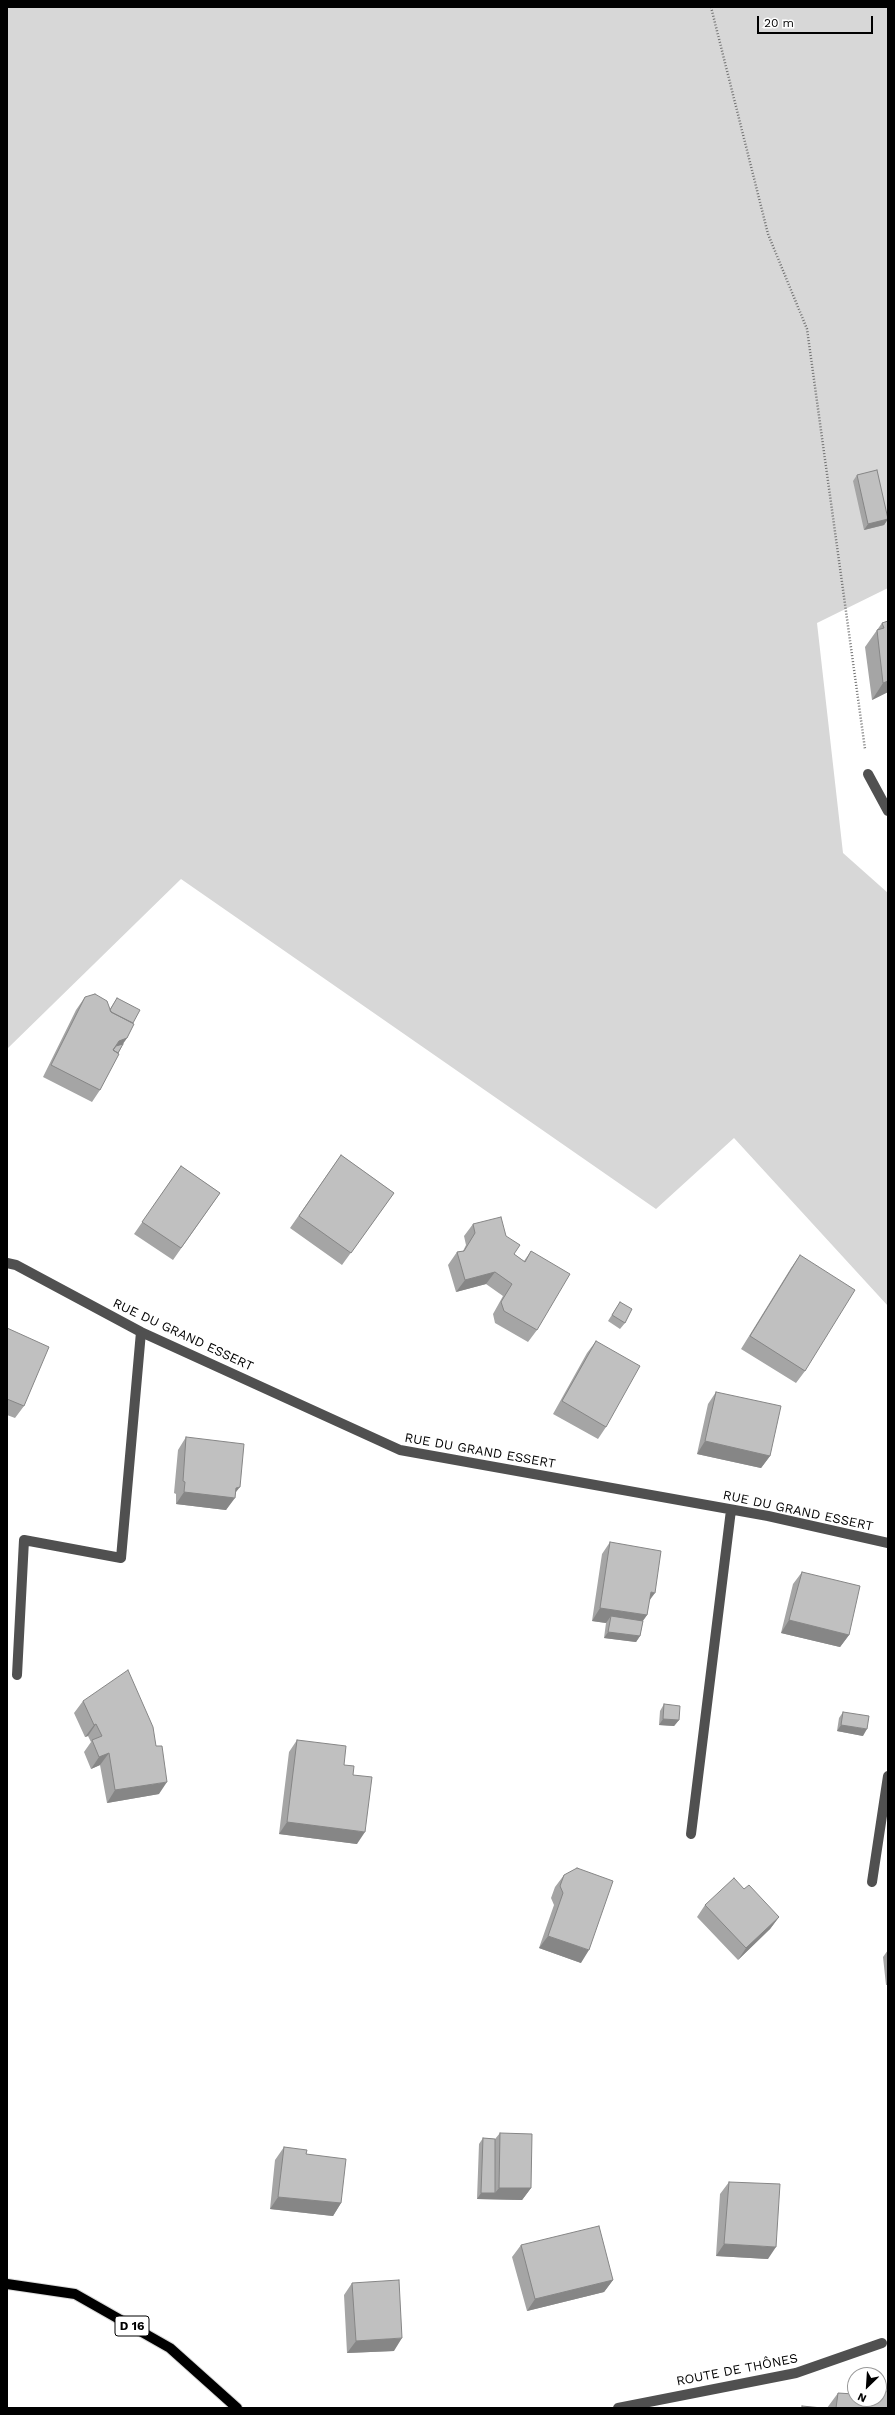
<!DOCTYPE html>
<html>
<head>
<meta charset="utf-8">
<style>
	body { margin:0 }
	#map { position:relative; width:895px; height:2415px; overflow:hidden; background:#fff; font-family:"Work Sans",sans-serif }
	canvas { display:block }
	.frame { position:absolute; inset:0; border:8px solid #000; pointer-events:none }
	.north { position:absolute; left:847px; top:2367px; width:40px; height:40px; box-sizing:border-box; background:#fff; border:1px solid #999; border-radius:50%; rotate:205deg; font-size:11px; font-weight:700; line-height:16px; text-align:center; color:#000 }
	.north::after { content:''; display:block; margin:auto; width:14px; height:18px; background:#000; clip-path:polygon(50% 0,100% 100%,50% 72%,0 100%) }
	.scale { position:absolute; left:757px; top:16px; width:116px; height:18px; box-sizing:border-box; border:2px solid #000; border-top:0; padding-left:5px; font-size:12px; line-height:14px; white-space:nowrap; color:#000; -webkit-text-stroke:3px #fff; paint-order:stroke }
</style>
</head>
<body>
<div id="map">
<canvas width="895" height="2415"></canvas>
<div class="frame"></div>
<div class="north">N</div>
<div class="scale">20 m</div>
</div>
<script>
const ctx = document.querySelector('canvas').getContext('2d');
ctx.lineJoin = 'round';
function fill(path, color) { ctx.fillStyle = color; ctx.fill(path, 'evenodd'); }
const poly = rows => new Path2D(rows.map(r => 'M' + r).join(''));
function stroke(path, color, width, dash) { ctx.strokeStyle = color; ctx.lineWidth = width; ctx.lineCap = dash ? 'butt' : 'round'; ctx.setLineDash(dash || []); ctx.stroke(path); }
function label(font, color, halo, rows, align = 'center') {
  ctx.font = font + ' "Work Sans",sans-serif'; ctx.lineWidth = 3; ctx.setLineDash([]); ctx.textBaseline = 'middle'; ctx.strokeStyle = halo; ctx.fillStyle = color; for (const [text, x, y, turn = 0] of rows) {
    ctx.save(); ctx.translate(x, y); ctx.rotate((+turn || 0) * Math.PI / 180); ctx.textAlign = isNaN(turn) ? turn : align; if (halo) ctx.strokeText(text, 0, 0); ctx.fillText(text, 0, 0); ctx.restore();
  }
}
fill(poly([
	[7,7,888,7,888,588,817,623,843,853,888,893,888,1306,734,1138,656,1209,181,879,7,1049]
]), '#d7d7d7');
const major = poly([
	[7,2284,75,2294,170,2348,237,2408]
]);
stroke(major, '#dbdbdb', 12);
stroke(poly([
	[711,7,768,234,807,329,865,749]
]), '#727272', 2.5, [1, 2]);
stroke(poly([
	[868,774,888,811],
	[7,1263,16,1265,141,1332,400,1450,768,1516,888,1543],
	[17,1675,24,1540,121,1558,141,1332],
	[691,1834,731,1510],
	[872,1882,888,1776],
	[618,2408,796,2373,882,2343]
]), '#505050', 10);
stroke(major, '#000', 10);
fill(poly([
	[857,475,888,519,884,525,864,530,853,481],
	[888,621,888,692,872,700,865,647,882,623],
	[85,997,110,1009,117,998,133,1023,127,1038,123,1044,100,1090,92,1102,43,1077,76,1010],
	[341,1155,394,1193,342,1265,290,1228],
	[181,1166,220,1193,173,1260,134,1234],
	[473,1224,506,1236,514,1254,524,1261,531,1251,537,1330,528,1342,495,1323,493,1314,503,1296,486,1284,456,1292,448,1265,457,1252,463,1251,466,1245,464,1236],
	[800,1255,805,1371,796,1383,741,1349,791,1268],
	[620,1302,625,1323,620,1329,608,1321],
	[7,1328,24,1406,15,1418,7,1415],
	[596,1341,606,1427,598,1439,553,1414,587,1353],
	[716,1392,770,1456,761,1468,697,1454,708,1404],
	[186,1437,236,1493,226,1510,176,1504,176,1494,174,1493,178,1450],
	[610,1542,649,1601,647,1615,643,1621,640,1636,636,1642,604,1638,606,1623,592,1621,602,1554],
	[802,1572,849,1635,840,1647,781,1633,793,1584],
	[83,1701,159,1794,107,1803,100,1765,91,1769,84,1752,91,1742,88,1736,85,1737,74,1713],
	[664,1704,679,1720,674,1726,659,1725,660,1711],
	[843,1712,863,1736,837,1731,839,1718],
	[297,1740,344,1765,353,1775,357,1844,279,1834,289,1752],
	[564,1875,581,1963,539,1948,554,1905,551,1898,555,1887],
	[744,1889,779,1917,770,1929,738,1960,697,1917,705,1905],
	[888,1950,888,1985,886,1985,883,1957],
	[500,2133,531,2188,522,2200,477,2199,479,2144,483,2138,495,2139],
	[284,2147,306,2154,341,2203,333,2216,270,2209,275,2160],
	[729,2182,768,2259,716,2256,720,2194],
	[521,2245,613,2280,604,2292,527,2311,512,2257],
	[352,2283,394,2351,347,2353,344,2295],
	[855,2389,888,2408,827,2408,838,2393,851,2394]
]), '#a5a5a5');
fill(poly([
	[888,519,884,525,864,530,868,524],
	[888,681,888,692,872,700,883,683],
	[127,1038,118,1050,111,1053,119,1041],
	[495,1272,486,1284,456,1292,465,1280],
	[705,1441,770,1456,761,1468,697,1454],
	[240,1487,232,1497,235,1498,226,1510,176,1504,184,1492],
	[651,1592,655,1593,646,1605],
	[600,1608,647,1615,638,1627,611,1616,606,1623,592,1621],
	[789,1620,849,1635,840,1647,781,1633],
	[608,1632,640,1636,636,1642,604,1638],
	[663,1719,679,1720,674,1726,659,1725],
	[96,1724,88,1736,85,1737,94,1725],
	[841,1725,867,1729,863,1736,837,1731],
	[109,1753,100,1765,91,1769,99,1757],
	[167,1782,159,1794,107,1803,115,1790],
	[287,1822,365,1832,357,1844,279,1834],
	[779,1917,770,1929,738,1960,746,1948],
	[548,1936,589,1950,581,1963,539,1948],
	[499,2188,531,2188,522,2200,477,2199,481,2193,495,2193],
	[278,2197,341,2203,333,2216,270,2209],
	[724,2244,776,2247,768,2259,716,2256],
	[613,2280,604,2292,527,2311,535,2299],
	[402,2338,394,2351,347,2353,356,2341]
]), '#868686');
const building = poly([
	[877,470,888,519,868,524,857,475,877,470],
	[888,621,888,681,883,683,877,630,884,628,882,623,888,621],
	[95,994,107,1001,111,1012,134,1024,127,1038,119,1041,113,1050,119,1054,100,1090,51,1065,85,997,95,994],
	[117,998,140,1010,133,1023,111,1012,110,1010,117,998],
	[123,1044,118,1053,113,1050,116,1046,123,1044],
	[341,1155,394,1193,351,1253,299,1216,341,1155],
	[181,1166,220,1193,181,1248,142,1222,181,1166],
	[501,1217,506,1236,520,1245,514,1254,525,1262,531,1251,570,1274,537,1330,504,1311,501,1302,512,1284,495,1272,465,1280,457,1252,464,1251,475,1233,473,1224,501,1217],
	[800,1255,855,1290,805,1371,750,1336,800,1255],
	[620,1302,632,1309,625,1323,612,1315,620,1302],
	[7,1328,49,1347,24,1406,7,1399,7,1328],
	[596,1341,640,1366,606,1427,562,1401,596,1341],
	[716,1392,781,1406,770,1456,705,1441,716,1392],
	[186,1437,244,1444,240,1487,236,1488,235,1498,184,1492,185,1482,183,1481,186,1437],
	[610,1542,661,1551,655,1593,651,1592,647,1615,600,1608,610,1542],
	[802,1572,860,1586,849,1635,789,1620,802,1572],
	[611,1616,643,1621,640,1636,608,1632,611,1616],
	[128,1670,153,1727,156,1746,162,1746,167,1782,115,1790,109,1753,99,1757,92,1740,102,1736,96,1724,94,1725,83,1701,128,1670],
	[664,1704,680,1706,679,1720,663,1719,664,1704],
	[843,1712,869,1716,867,1729,841,1725,843,1712],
	[297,1740,346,1746,344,1765,354,1766,353,1775,372,1777,365,1832,287,1822,297,1740],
	[577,1868,613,1881,589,1950,548,1936,563,1893,560,1886,564,1875,577,1868],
	[734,1878,744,1889,749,1885,779,1917,746,1948,705,1905,734,1878],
	[500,2133,532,2134,531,2188,499,2188,500,2133],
	[483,2138,495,2139,495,2193,481,2193,483,2138],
	[284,2147,307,2150,306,2154,346,2159,341,2203,278,2197,284,2147],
	[729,2182,780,2184,776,2247,724,2244,729,2182],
	[599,2226,613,2280,535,2299,521,2245,599,2226],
	[399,2280,402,2338,356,2341,352,2283,399,2280],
	[855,2389,855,2399,879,2399,879,2391,888,2391,888,2408,836,2408,838,2393,854,2394,855,2389],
	[802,2406,822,2408,802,2408,802,2406]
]);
fill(building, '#c0c0c0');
stroke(building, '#868686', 1);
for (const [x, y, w] of [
	[132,2326,34]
]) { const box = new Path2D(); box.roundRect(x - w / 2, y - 10, w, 20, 3); ctx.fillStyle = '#fff'; ctx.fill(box); stroke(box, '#000', 1); }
label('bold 12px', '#000', null, [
	["D 16",132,2326]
]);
label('13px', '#000', '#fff', [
	["RUE DU GRAND ESSERT",183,1335,25],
	["RUE DU GRAND ESSERT",480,1451,10],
	["RUE DU GRAND ESSERT",798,1511,12],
	["ROUTE DE THÔNES",737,2370,-11]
]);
</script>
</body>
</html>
